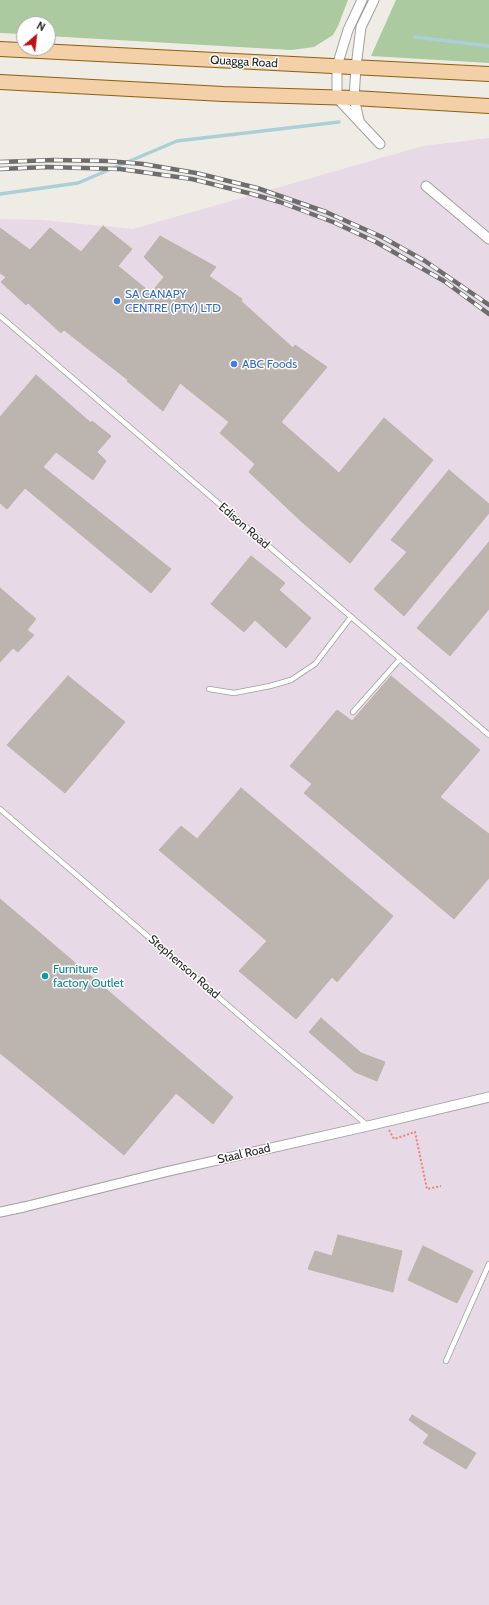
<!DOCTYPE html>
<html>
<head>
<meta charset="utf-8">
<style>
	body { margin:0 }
	#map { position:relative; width:489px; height:1605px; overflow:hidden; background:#efece6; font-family:Cabin,sans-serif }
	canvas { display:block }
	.north { position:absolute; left:16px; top:16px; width:40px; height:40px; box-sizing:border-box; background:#fff; border:1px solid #a5a5a5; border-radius:50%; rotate:28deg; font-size:11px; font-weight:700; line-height:16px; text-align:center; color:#1f1f1f }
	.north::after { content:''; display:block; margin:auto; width:14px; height:18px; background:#ba1417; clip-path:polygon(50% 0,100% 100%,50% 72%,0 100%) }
</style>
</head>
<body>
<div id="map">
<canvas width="489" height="1605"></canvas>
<div class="north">N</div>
</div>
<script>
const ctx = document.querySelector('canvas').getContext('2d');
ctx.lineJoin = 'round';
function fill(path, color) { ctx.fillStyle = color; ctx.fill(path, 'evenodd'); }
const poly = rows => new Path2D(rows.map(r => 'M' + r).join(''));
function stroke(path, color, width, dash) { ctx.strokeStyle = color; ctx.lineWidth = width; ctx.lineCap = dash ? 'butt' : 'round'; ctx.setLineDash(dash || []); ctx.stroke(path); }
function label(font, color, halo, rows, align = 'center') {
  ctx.font = font + ' Cabin,sans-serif'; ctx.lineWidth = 3; ctx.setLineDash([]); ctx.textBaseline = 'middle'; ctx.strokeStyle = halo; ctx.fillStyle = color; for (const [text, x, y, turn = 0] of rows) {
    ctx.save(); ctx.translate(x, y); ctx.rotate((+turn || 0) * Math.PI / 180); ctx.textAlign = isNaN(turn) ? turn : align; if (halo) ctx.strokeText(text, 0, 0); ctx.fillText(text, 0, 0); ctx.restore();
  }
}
fill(poly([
	[489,138,489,1605,0,1605,0,219,42,220,133,229,423,146]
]), '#e7d9e5');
fill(poly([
	[0,0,348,0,338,26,333,35,314,47,291,50,48,36,48,24,24,24,24,34,0,33],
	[396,0,489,0,489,63,371,56]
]), '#acca9f');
stroke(poly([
	[415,37,489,46],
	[0,194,78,183,177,141,339,122]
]), '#abcfd8', 3.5);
const building = poly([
	[103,226,132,249,118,266,151,293,164,277,144,257,160,236,216,267,209,276,242,299,241,301,293,348,295,345,327,367,281,422,339,473,384,418,433,460,350,563,302,522,249,472,255,464,220,433,229,422,180,383,163,411,127,381,128,380,64,330,61,333,28,303,26,305,1,282,6,277,0,273,0,228,30,250,50,228,81,252,103,226],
	[36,375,91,423,92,421,111,436,97,452,106,461,93,480,56,452,43,467,171,569,151,593,25,488,7,509,0,503,0,417,36,375],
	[449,470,489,504,489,513,404,616,374,589,407,552,391,540,449,470],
	[489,542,489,609,450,656,417,628,489,542],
	[251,556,285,583,279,590,311,618,286,648,255,620,244,632,211,604,251,556],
	[0,588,36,619,27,630,34,635,18,652,13,648,0,662,0,588],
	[68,676,125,722,65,793,7,745,68,676],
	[391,676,480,750,440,797,489,834,489,878,454,919,304,793,312,784,290,766,337,710,352,721,391,676],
	[241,788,393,916,337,982,332,977,296,1019,239,971,267,941,159,850,181,826,197,839,241,788],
	[0,899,233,1097,213,1124,176,1093,124,1155,0,1053,0,899],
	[321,1018,361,1053,385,1062,377,1081,355,1072,309,1032,321,1018],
	[338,1235,402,1251,393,1292,308,1269,315,1251,332,1256,338,1235],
	[423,1246,473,1271,457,1303,408,1280,423,1246],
	[412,1415,476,1453,466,1469,423,1443,429,1435,409,1420,412,1415]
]);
fill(building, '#bcb5af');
stroke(building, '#bfb3aa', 1);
const lane = poly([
	[0,316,489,735],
	[209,689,234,693,270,686,291,680,315,664,351,617],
	[353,712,400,659],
	[0,809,368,1126],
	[446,1361,489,1264]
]);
const street = poly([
	[362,0,348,30,337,66,337,98,380,144],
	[359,120,354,98,356,67,361,27,374,0],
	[426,186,489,239],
	[0,1212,24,1207,165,1172,368,1126,489,1097]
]);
const primary = poly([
	[0,49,489,74],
	[0,82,223,94,354,98,489,106]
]);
stroke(lane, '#a0a0a0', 6);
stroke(street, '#a0a0a0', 11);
stroke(primary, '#8b5f0f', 16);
stroke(poly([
	[389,1130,394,1139,415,1132,427,1189,441,1186]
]), '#ec837a', 2, [2, 2]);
stroke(lane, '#fff', 4.5);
stroke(street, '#fff', 9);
stroke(primary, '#f3d0a7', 14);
const rail = poly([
	[0,162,54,160,107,161,143,164,196,173,257,188,326,212,382,237,425,261,489,305],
	[0,169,47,167,120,169,192,179,252,194,280,202,333,222,376,242,444,281,489,314]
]);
stroke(rail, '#6d6d6d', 4.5);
stroke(rail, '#fff', 3, [9]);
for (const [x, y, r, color] of [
	[117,301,4,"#3f7fe0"],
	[234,364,4,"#3f7fe0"],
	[45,976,4,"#0f9aa8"]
]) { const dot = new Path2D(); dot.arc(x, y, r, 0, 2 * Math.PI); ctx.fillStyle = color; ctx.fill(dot); stroke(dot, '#fff', 1.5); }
label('12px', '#1f1f1f', '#fff', [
	["Quagga Road",244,62,3],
	["Edison Road",244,526,41],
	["Stephenson Road",184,967,41],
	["Staal Road",244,1154,-13]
]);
label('12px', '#366cbe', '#fff', [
	["SA CANAPY",125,294],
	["CENTRE (PTY) LTD",125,308],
	["ABC Foods",242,364]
], 'left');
label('12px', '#0d838f', '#fff', [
	["Furniture",53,969],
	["factory Outlet",53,983]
], 'left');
</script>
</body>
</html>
